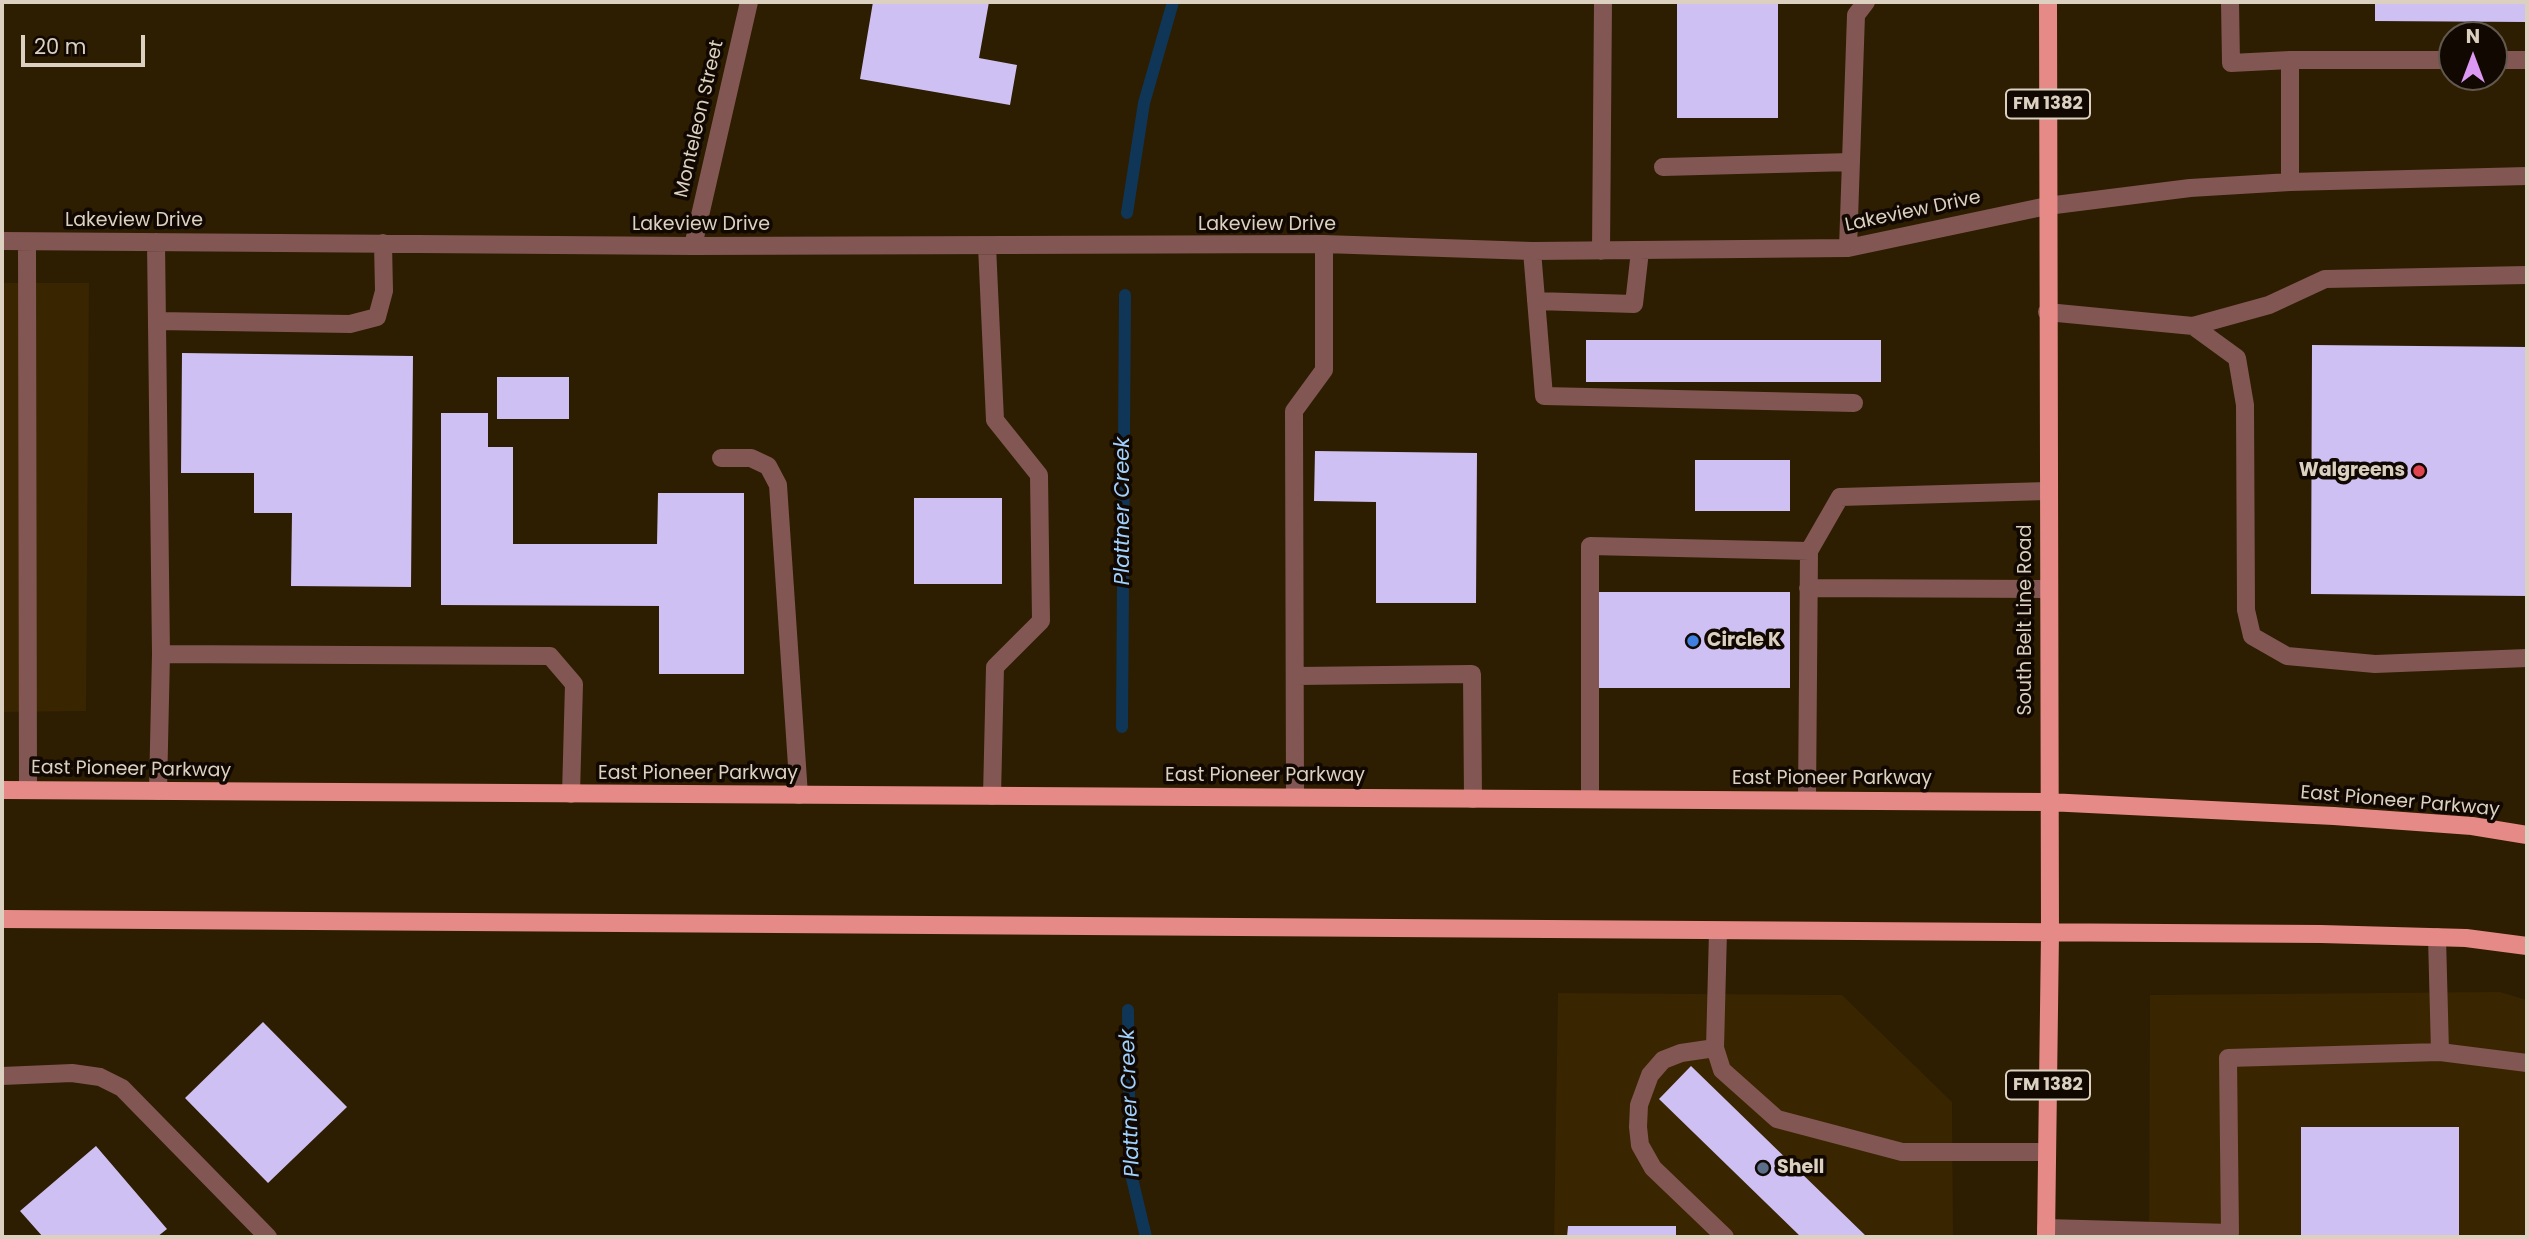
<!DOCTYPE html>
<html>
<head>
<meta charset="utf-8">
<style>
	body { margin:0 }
	#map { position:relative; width:2529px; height:1239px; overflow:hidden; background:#2d1d01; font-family:Poppins,sans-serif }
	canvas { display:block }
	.frame { position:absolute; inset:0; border:4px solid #dcd1c1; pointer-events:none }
	.north { position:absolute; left:2438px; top:21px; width:70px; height:70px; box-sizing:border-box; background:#100801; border:2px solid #62584e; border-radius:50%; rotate:0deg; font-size:19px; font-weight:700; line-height:28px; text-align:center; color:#dcd1c1 }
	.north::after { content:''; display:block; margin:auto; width:24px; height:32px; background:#dc99f4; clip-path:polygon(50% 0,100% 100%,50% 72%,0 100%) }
	.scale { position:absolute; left:21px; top:35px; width:124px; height:32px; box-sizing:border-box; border:4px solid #dcd1c1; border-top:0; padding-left:9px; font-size:21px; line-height:24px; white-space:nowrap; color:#dcd1c1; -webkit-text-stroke:5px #100801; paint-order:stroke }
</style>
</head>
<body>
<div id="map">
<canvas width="2529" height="1239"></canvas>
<div class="frame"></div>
<div class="north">N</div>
<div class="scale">20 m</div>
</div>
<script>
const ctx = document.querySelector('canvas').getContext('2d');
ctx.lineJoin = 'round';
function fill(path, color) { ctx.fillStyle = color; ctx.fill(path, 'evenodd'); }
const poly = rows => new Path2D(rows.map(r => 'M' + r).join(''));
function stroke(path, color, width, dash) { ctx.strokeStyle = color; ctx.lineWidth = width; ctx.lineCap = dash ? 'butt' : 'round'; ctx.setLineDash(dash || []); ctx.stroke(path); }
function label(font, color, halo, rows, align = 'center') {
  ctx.font = font + ' Poppins,sans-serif'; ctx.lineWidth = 7; ctx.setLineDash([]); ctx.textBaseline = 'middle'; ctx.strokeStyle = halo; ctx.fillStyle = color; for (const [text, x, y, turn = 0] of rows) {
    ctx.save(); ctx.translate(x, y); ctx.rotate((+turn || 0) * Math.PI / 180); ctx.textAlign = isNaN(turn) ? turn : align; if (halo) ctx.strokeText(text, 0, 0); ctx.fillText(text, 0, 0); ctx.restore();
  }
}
fill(poly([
	[2,283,89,283,86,711,2,712],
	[2500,992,2527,1000,2527,1237,2149,1237,2150,995],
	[1558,993,1842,995,1952,1102,1953,1237,1554,1237]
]), '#392500');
stroke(poly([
	[1127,213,1144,103,1173,2],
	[1122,727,1125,295],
	[1128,1010,1130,1170,1146,1237]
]), '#0f3656', 12);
fill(poly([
	[873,2,989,2,979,58,1017,65,1010,105,860,79],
	[1677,2,1778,2,1778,118,1677,118],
	[2375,2,2527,2,2526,22,2375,21],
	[1586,340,1881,340,1881,382,1586,382],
	[2312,345,2527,347,2527,596,2311,594],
	[182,353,413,356,411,587,291,586,292,513,254,513,254,473,181,473],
	[497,377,569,377,569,419,497,419],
	[441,413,488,413,488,447,513,447,513,544,657,544,658,493,744,493,744,674,659,674,659,606,441,605],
	[1315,451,1477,453,1476,603,1376,603,1376,502,1314,501],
	[1695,460,1790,460,1790,511,1695,511],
	[914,498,1002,498,1002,584,914,584],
	[1595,592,1790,592,1790,688,1595,688],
	[263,1022,347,1107,268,1183,185,1098],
	[1691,1066,1867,1237,1801,1237,1659,1099],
	[2301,1127,2459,1127,2459,1237,2301,1237],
	[96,1146,167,1229,157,1237,43,1237,20,1211],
	[1568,1226,1676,1226,1676,1237,1567,1237]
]), '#cec0f2');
stroke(poly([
	[2230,2,2231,63,2290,60,2290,182],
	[2290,60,2452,60],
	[2494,60,2527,60],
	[1663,167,1851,162],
	[2,241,693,246,1324,244,1532,251,1848,248,2047,206,2190,188,2290,182,2527,176],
	[27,242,28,790],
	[156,242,161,654,158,791],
	[693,246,749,2],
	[987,246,995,420,1039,475,1041,621,995,667,992,796],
	[1848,248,1856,15,1866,2],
	[1532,251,1544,396,1854,403],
	[1601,251,1603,2],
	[1536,301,1634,304,1640,251],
	[2047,312,2193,326,2237,358,2245,405,2246,610,2252,636,2287,656,2375,664,2527,658],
	[157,321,350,324,377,317,384,291,383,243],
	[2193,326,2269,305,2325,279,2527,275],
	[721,458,751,458,768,466,778,485,799,795],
	[1809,551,1840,497,2047,491],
	[1808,588,2047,589],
	[161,654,550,656,574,684,571,794],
	[1297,676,1472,674,1473,799],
	[1295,797,1294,411,1324,370,1324,244],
	[1590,799,1590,546,1809,551,1807,800],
	[1718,931,1715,1048,1722,1070,1777,1119,1902,1152,2047,1152],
	[1715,1048,1681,1053,1663,1060,1650,1075,1639,1105,1638,1127,1640,1145,1653,1168,1725,1237],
	[2440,1052,2527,1063],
	[2,1076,72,1073,100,1077,122,1088,268,1237],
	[2046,1228,2230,1233,2228,1058,2440,1052,2437,937]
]), '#825653', 18);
stroke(poly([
	[2,790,2048,802,2334,816,2472,826,2527,835],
	[2,919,2321,934,2466,938,2527,946],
	[2046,1237,2050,934,2048,2]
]), '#e58a86', 18);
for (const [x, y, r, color] of [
	[2419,471,7,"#e0444e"],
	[1693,641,7,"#3f7fe0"],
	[1763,1168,7,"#5c6f8a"]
]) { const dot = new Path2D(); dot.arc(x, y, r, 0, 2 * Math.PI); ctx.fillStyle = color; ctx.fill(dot); stroke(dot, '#100801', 2.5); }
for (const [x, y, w] of [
	[2048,104,84],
	[2048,1085,84]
]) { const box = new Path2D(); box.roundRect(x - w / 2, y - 14.5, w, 29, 5); ctx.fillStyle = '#100801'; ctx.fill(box); stroke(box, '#dcd1c1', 2); }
label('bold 18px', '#dcd1c1', null, [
	["FM 1382",2048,104],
	["FM 1382",2048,1085]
]);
label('19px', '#dcd1c1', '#100801', [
	["Monteleon Street",700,119,-77],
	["Lakeview Drive",1913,212,-12],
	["Lakeview Drive",134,221],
	["Lakeview Drive",701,225],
	["Lakeview Drive",1267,225],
	["South Belt Line Road",2026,620,-90],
	["East Pioneer Parkway",131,770,1],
	["East Pioneer Parkway",698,774],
	["East Pioneer Parkway",1265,776],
	["East Pioneer Parkway",1832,779],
	["East Pioneer Parkway",2400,802,5]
]);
label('bold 19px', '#dcd1c1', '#100801', [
	["Walgreens",2405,471,"right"],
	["Circle K",1707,641],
	["Shell",1777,1168]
], 'left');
label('italic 21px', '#a0d0fd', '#100801', [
	["Plattner Creek",1124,511,-90],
	["Plattner Creek",1131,1103,-92]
]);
</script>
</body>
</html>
